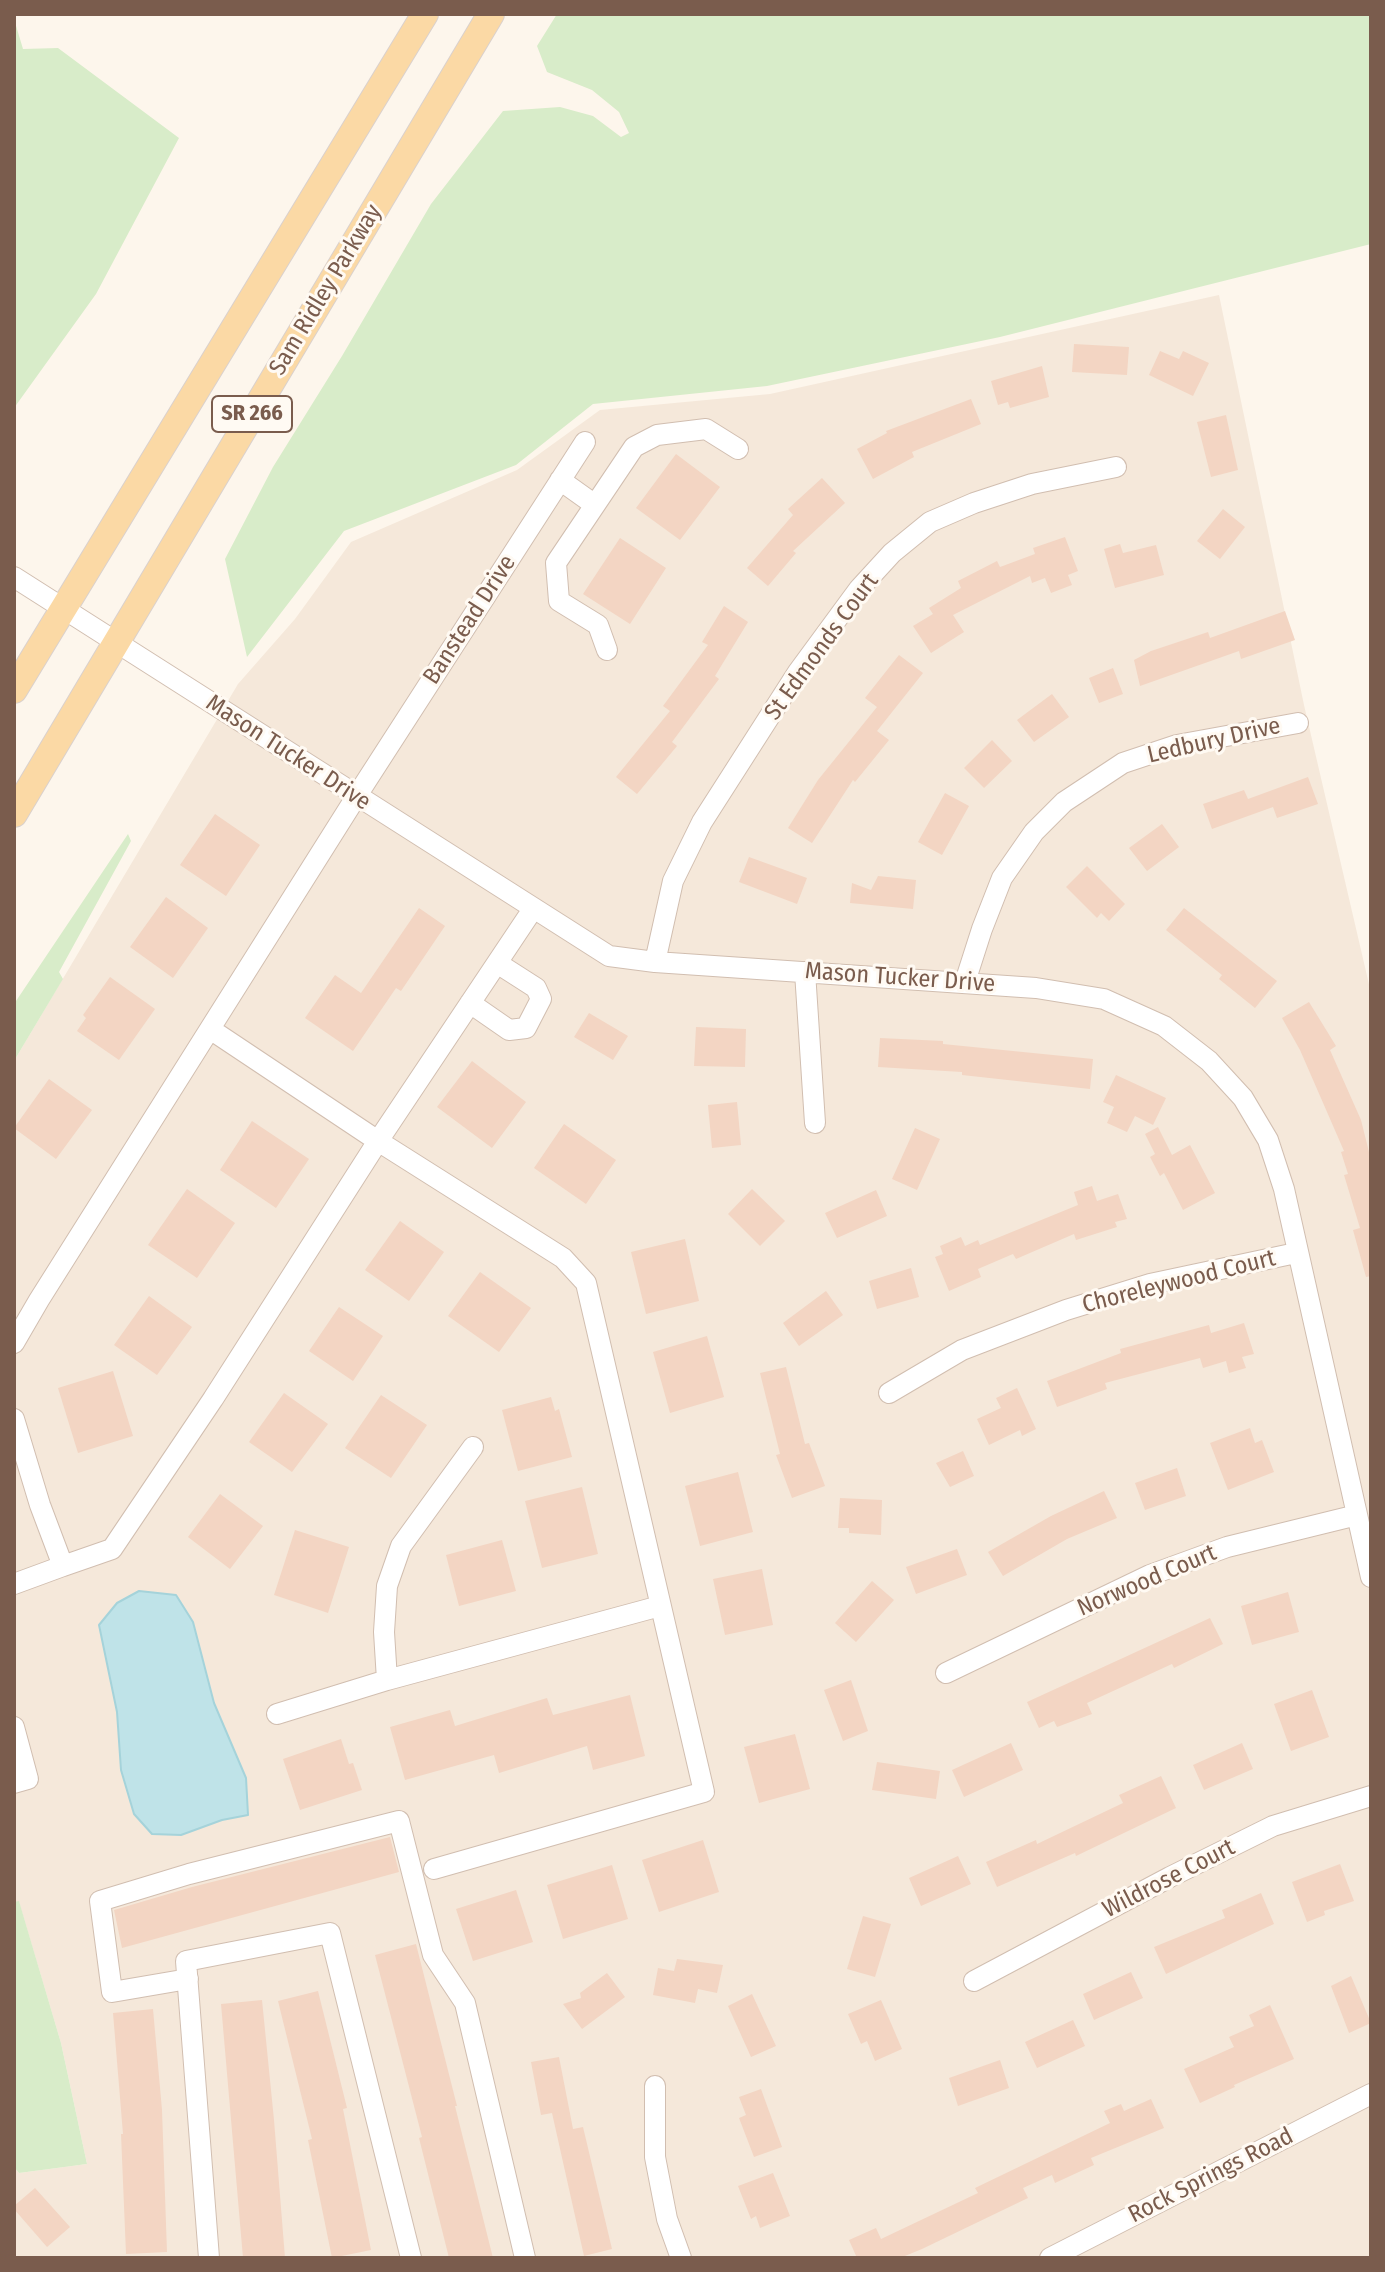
<!DOCTYPE html>
<html>
<head>
<meta charset="utf-8">
<style>
	body { margin:0 }
	#map { position:relative; width:1385px; height:2272px; overflow:hidden; background:#fdf6ec; font-family:"Fira Sans Condensed",sans-serif }
	canvas { display:block }
	.frame { position:absolute; inset:0; border:16px solid #7a5c4d; pointer-events:none }
</style>
</head>
<body>
<div id="map">
<canvas width="1385" height="2272"></canvas>
<div class="frame"></div>
</div>
<script>
const ctx = document.querySelector('canvas').getContext('2d');
ctx.lineJoin = 'round';
function fill(path, color) { ctx.fillStyle = color; ctx.fill(path, 'evenodd'); }
const poly = rows => new Path2D(rows.map(r => 'M' + r).join(''));
function stroke(path, color, width, dash) { ctx.strokeStyle = color; ctx.lineWidth = width; ctx.lineCap = dash ? 'butt' : 'round'; ctx.setLineDash(dash || []); ctx.stroke(path); }
function label(font, color, halo, rows, align = 'center') {
  ctx.font = font + ' "Fira Sans Condensed",sans-serif'; ctx.lineWidth = 6; ctx.setLineDash([]); ctx.textBaseline = 'middle'; ctx.strokeStyle = halo; ctx.fillStyle = color; for (const [text, x, y, turn = 0] of rows) {
    ctx.save(); ctx.translate(x, y); ctx.rotate((+turn || 0) * Math.PI / 180); ctx.textAlign = isNaN(turn) ? turn : align; if (halo) ctx.strokeText(text, 0, 0); ctx.fillText(text, 0, 0); ctx.restore();
  }
}
fill(poly([
	[1219,295,1304,705,1371,993,1371,2258,14,2258,14,2167,19,2173,87,2164,61,2043,19,1902,14,1902,14,1061,238,684,295,619,351,542,517,470,600,410,770,394]
]), '#f5e8da');
fill(poly([
	[557,14,1371,14,1371,244,1000,337,767,386,593,404,516,465,344,531,247,657,225,559,273,467,342,356,431,204,503,111,560,107,593,116,621,137,629,133,619,112,592,90,547,72,537,46],
	[14,19,23,49,58,48,179,138,96,294,14,408],
	[128,834,131,841,59,972,63,979,14,1061,14,1004],
	[19,1901,61,2043,87,2164,19,2173,14,2167,14,1902]
]), '#d8ecc9');
const water = poly([
	[139,1591,176,1595,193,1622,214,1703,246,1778,248,1815,222,1820,181,1835,152,1834,134,1814,121,1770,117,1712,99,1625,117,1603,139,1591]
]);
fill(water, '#bfe3e8');
stroke(water, '#a5d3da', 2);
fill(poly([
	[1074,344,1129,347,1127,375,1072,372],
	[1160,351,1179,359,1183,351,1209,363,1193,396,1149,375],
	[1042,366,1049,397,1010,408,1008,402,998,405,991,381],
	[971,399,981,424,912,452,914,457,873,479,857,449,887,433,886,431],
	[1226,415,1238,470,1211,477,1197,422],
	[676,454,720,487,680,540,636,508],
	[822,478,845,503,793,551,796,553,768,586,747,568,793,515,788,509],
	[1223,509,1245,527,1220,559,1197,541],
	[1065,537,1078,571,1068,575,1072,585,1051,593,1045,578,1032,583,1030,576,953,615,964,632,931,653,913,626,933,614,929,608,961,588,958,581,997,561,1000,567,1035,554,1033,548],
	[620,538,666,568,630,624,583,594],
	[1120,544,1123,553,1156,545,1164,575,1115,588,1104,549],
	[724,606,748,622,715,676,719,679,672,742,677,746,637,794,616,777,670,711,663,706,708,645,702,642],
	[1285,611,1295,640,1241,659,1239,651,1140,686,1134,660,1151,651,1208,632,1210,638],
	[899,655,923,673,877,731,889,740,855,782,853,780,812,843,788,828,818,780,877,707,865,698],
	[1113,668,1123,694,1099,703,1089,678],
	[1052,694,1069,717,1034,742,1017,720],
	[992,740,1012,761,984,788,964,768],
	[1308,777,1318,804,1277,818,1273,807,1212,829,1203,804,1244,790,1248,799],
	[945,793,969,806,942,855,918,842],
	[215,814,260,845,226,896,180,865],
	[1162,824,1179,847,1147,871,1129,848],
	[749,857,807,878,797,904,739,882],
	[1087,866,1125,904,1109,921,1101,913,1097,918,1066,887],
	[878,876,916,880,913,909,850,903,852,883,871,890],
	[166,897,208,928,173,978,130,947],
	[419,908,445,926,401,991,396,988,353,1051,305,1018,335,975,361,993],
	[1184,908,1277,981,1255,1008,1219,979,1222,975,1166,930],
	[110,977,155,1009,119,1060,77,1031,86,1018,83,1015],
	[1309,1002,1336,1046,1330,1050,1361,1120,1371,1160,1371,1276,1366,1277,1353,1230,1360,1228,1344,1175,1348,1174,1341,1152,1344,1151,1300,1050,1282,1018],
	[589,1013,628,1036,613,1060,574,1037],
	[696,1027,746,1029,745,1067,694,1066],
	[880,1038,943,1041,943,1044,1093,1059,1090,1089,962,1075,962,1072,878,1067],
	[472,1061,526,1102,492,1148,437,1107],
	[1116,1075,1166,1098,1153,1125,1135,1116,1127,1132,1107,1123,1114,1107,1103,1102],
	[49,1079,92,1110,56,1159,14,1128],
	[737,1102,741,1145,712,1148,708,1105],
	[252,1121,309,1159,276,1208,220,1170],
	[564,1124,616,1160,586,1204,534,1168],
	[1158,1127,1172,1155,1190,1145,1215,1193,1183,1210,1164,1173,1160,1176,1150,1157,1155,1154,1145,1134],
	[915,1128,940,1139,917,1190,892,1179],
	[1092,1186,1097,1201,1118,1194,1127,1219,1115,1222,1117,1227,1076,1240,1074,1234,1016,1259,1013,1254,978,1269,981,1277,949,1291,935,1257,943,1254,940,1246,961,1237,965,1246,978,1240,980,1245,1078,1205,1074,1192],
	[187,1189,235,1223,197,1278,148,1245],
	[752,1189,785,1221,760,1246,728,1214],
	[876,1190,887,1216,837,1238,825,1213],
	[400,1221,444,1252,409,1301,365,1270],
	[685,1239,699,1301,646,1314,631,1252],
	[911,1268,919,1297,877,1309,869,1281],
	[480,1272,531,1308,499,1352,448,1316],
	[826,1291,843,1315,799,1346,783,1323],
	[149,1296,192,1327,157,1375,114,1345],
	[339,1307,383,1336,353,1381,309,1351],
	[1244,1323,1254,1354,1242,1357,1246,1368,1229,1373,1226,1361,1203,1368,1200,1358,1105,1383,1107,1389,1057,1407,1047,1381,1121,1353,1120,1349,1209,1325,1211,1333],
	[707,1336,724,1397,670,1413,653,1352],
	[786,1367,805,1444,809,1443,825,1486,792,1498,776,1455,780,1454,760,1373],
	[113,1371,133,1436,78,1453,58,1388],
	[1017,1388,1036,1429,1022,1436,1020,1430,989,1445,977,1419,1001,1408,996,1398],
	[284,1393,328,1424,292,1472,249,1442],
	[381,1395,427,1425,391,1478,345,1448],
	[551,1397,555,1411,559,1409,572,1457,518,1471,502,1410],
	[1250,1428,1255,1443,1262,1440,1274,1472,1228,1490,1210,1443],
	[963,1451,974,1476,950,1487,936,1463],
	[1177,1468,1186,1496,1145,1510,1135,1483],
	[738,1472,753,1532,700,1546,685,1486],
	[582,1487,598,1554,542,1568,525,1501],
	[1104,1491,1117,1518,1067,1539,1003,1576,988,1552,1051,1516],
	[220,1494,263,1526,230,1569,188,1537],
	[840,1498,882,1500,881,1535,849,1533,849,1528,838,1528],
	[295,1530,349,1547,328,1613,274,1595],
	[502,1540,516,1591,459,1606,446,1555],
	[957,1549,967,1575,916,1594,906,1567],
	[762,1569,773,1625,725,1635,713,1579],
	[872,1581,894,1600,856,1642,835,1623],
	[1288,1592,1299,1632,1252,1645,1241,1606],
	[1210,1618,1223,1644,1174,1668,1172,1664,1087,1703,1092,1714,1057,1727,1054,1721,1039,1728,1027,1702],
	[851,1680,868,1731,843,1741,824,1690],
	[1312,1690,1329,1737,1291,1751,1274,1704],
	[630,1695,645,1756,593,1770,587,1746,499,1773,494,1755,405,1780,390,1727,450,1710,455,1726,547,1698,553,1715],
	[795,1734,810,1789,759,1803,744,1747],
	[341,1739,349,1764,353,1763,362,1790,300,1810,283,1759],
	[1011,1743,1023,1770,964,1797,952,1770],
	[1242,1743,1253,1769,1204,1790,1193,1765],
	[877,1762,940,1771,936,1799,872,1790],
	[1161,1776,1176,1808,1076,1856,1075,1853,997,1887,986,1862,1036,1840,1037,1844,1123,1803,1119,1795],
	[390,1837,399,1872,122,1948,114,1910,192,1887],
	[703,1840,719,1892,659,1912,642,1860],
	[958,1856,971,1884,921,1906,909,1878],
	[1340,1864,1354,1901,1324,1911,1325,1915,1307,1922,1292,1882],
	[612,1865,628,1919,563,1939,547,1885],
	[516,1890,533,1942,473,1961,456,1909],
	[1261,1893,1274,1924,1166,1974,1154,1947,1225,1918,1222,1910],
	[863,1916,891,1924,875,1977,847,1969],
	[416,1944,457,2106,455,2106,493,2258,449,2258,419,2138,422,2137,375,1955],
	[677,1959,723,1965,717,1993,698,1989,695,2003,653,1995,658,1968,674,1971],
	[1131,1972,1143,1998,1094,2020,1083,1994],
	[607,1973,625,1997,582,2029,563,2004,581,1998,580,1993],
	[1351,1976,1371,2023,1349,2033,1331,1986],
	[318,1991,347,2108,343,2109,371,2250,332,2258,308,2140,312,2139,278,2001],
	[752,1994,776,2046,751,2057,728,2006],
	[262,2000,274,2120,285,2258,243,2258,221,2004],
	[881,2000,902,2049,875,2061,867,2041,861,2044,848,2014],
	[1270,2005,1294,2059,1234,2085,1235,2087,1200,2103,1184,2069,1234,2047,1229,2037,1254,2026,1249,2015],
	[153,2009,162,2110,167,2252,126,2254,121,2134,123,2134,113,2013],
	[1073,2020,1085,2046,1037,2068,1025,2042],
	[559,2057,573,2129,583,2127,612,2249,584,2256,552,2113,541,2115,531,2062],
	[1000,2060,1009,2088,958,2106,949,2078],
	[761,2089,782,2147,754,2157,739,2118,746,2115,739,2097],
	[1151,2099,1164,2128,1091,2158,1094,2165,1055,2183,1052,2175,1023,2188,1028,2198,922,2249,900,2258,857,2258,849,2240,876,2228,881,2239,978,2193,975,2188,1110,2123,1104,2111,1121,2104,1124,2111],
	[773,2173,790,2216,760,2228,756,2216,751,2219,738,2186],
	[35,2188,70,2227,47,2247,14,2209,14,2206]
]), '#f3d5c3');
const minor = poly([
	[560,480,595,505,556,563,559,601,598,625,607,650],
	[595,505,634,447,657,435,706,429,738,449],
	[14,577,609,956,655,962,1036,988,1104,999,1164,1026,1209,1061,1243,1098,1268,1140,1284,1189,1371,1577],
	[655,962,673,881,702,822,798,672,859,589,892,553,930,522,974,503,1032,484,1116,467],
	[805,972,815,1123],
	[965,982,982,929,1002,878,1034,832,1064,802,1123,763,1177,745,1298,723],
	[470,1003,509,1030,526,1028,541,999,536,988,497,963],
	[210,1029,378,1141,563,1258,586,1283,704,1792,434,1869],
	[14,1343,39,1300,356,797,585,442],
	[889,1393,962,1350,1066,1310,1150,1284,1296,1253],
	[14,1419,40,1505,63,1566,112,1549,213,1399,378,1141,533,909],
	[14,1584,63,1566],
	[946,1673,1150,1575,1227,1547,1357,1515],
	[387,1680,384,1632,387,1586,401,1546,473,1447],
	[277,1714,387,1680,660,1606],
	[14,1727,28,1779,14,1783],
	[188,1979,112,1992,100,1901,189,1874,399,1821,433,1955,465,2003,525,2258],
	[974,1981,1170,1877,1273,1826,1371,1796],
	[655,2086,655,2157,667,2219,681,2258],
	[209,2258,186,1961,330,1933,411,2258],
	[1050,2258,1371,2094]
]);
const major = poly([
	[14,690,425,14],
	[14,814,491,14]
]);
stroke(minor, '#d1beb0', 22);
stroke(major, '#dad1cd', 28);
stroke(minor, '#fff', 20);
stroke(major, '#fbd9a5', 26);
for (const [x, y, w] of [
	[252,414,80]
]) { const box = new Path2D(); box.roundRect(x - w / 2, y - 18, w, 36, 6); ctx.fillStyle = '#fffaf3'; ctx.fill(box); stroke(box, '#7a5c4d', 2); }
label('bold 22px', '#7a5c4d', null, [
	["SR 266",252,414]
]);
label('24px', '#7a5c4d', '#fffaf3', [
	["Sam Ridley Parkway",326,290,-59],
	["Banstead Drive",470,620,-57],
	["St Edmonds Court",822,647,-54],
	["Ledbury Drive",1214,741,-13],
	["Mason Tucker Drive",288,753,33],
	["Mason Tucker Drive",900,978,4],
	["Choreleywood Court",1179,1282,-14],
	["Norwood Court",1147,1581,-23],
	["Wildrose Court",1169,1879,-27],
	["Rock Springs Road",1211,2176,-27]
]);
</script>
</body>
</html>
